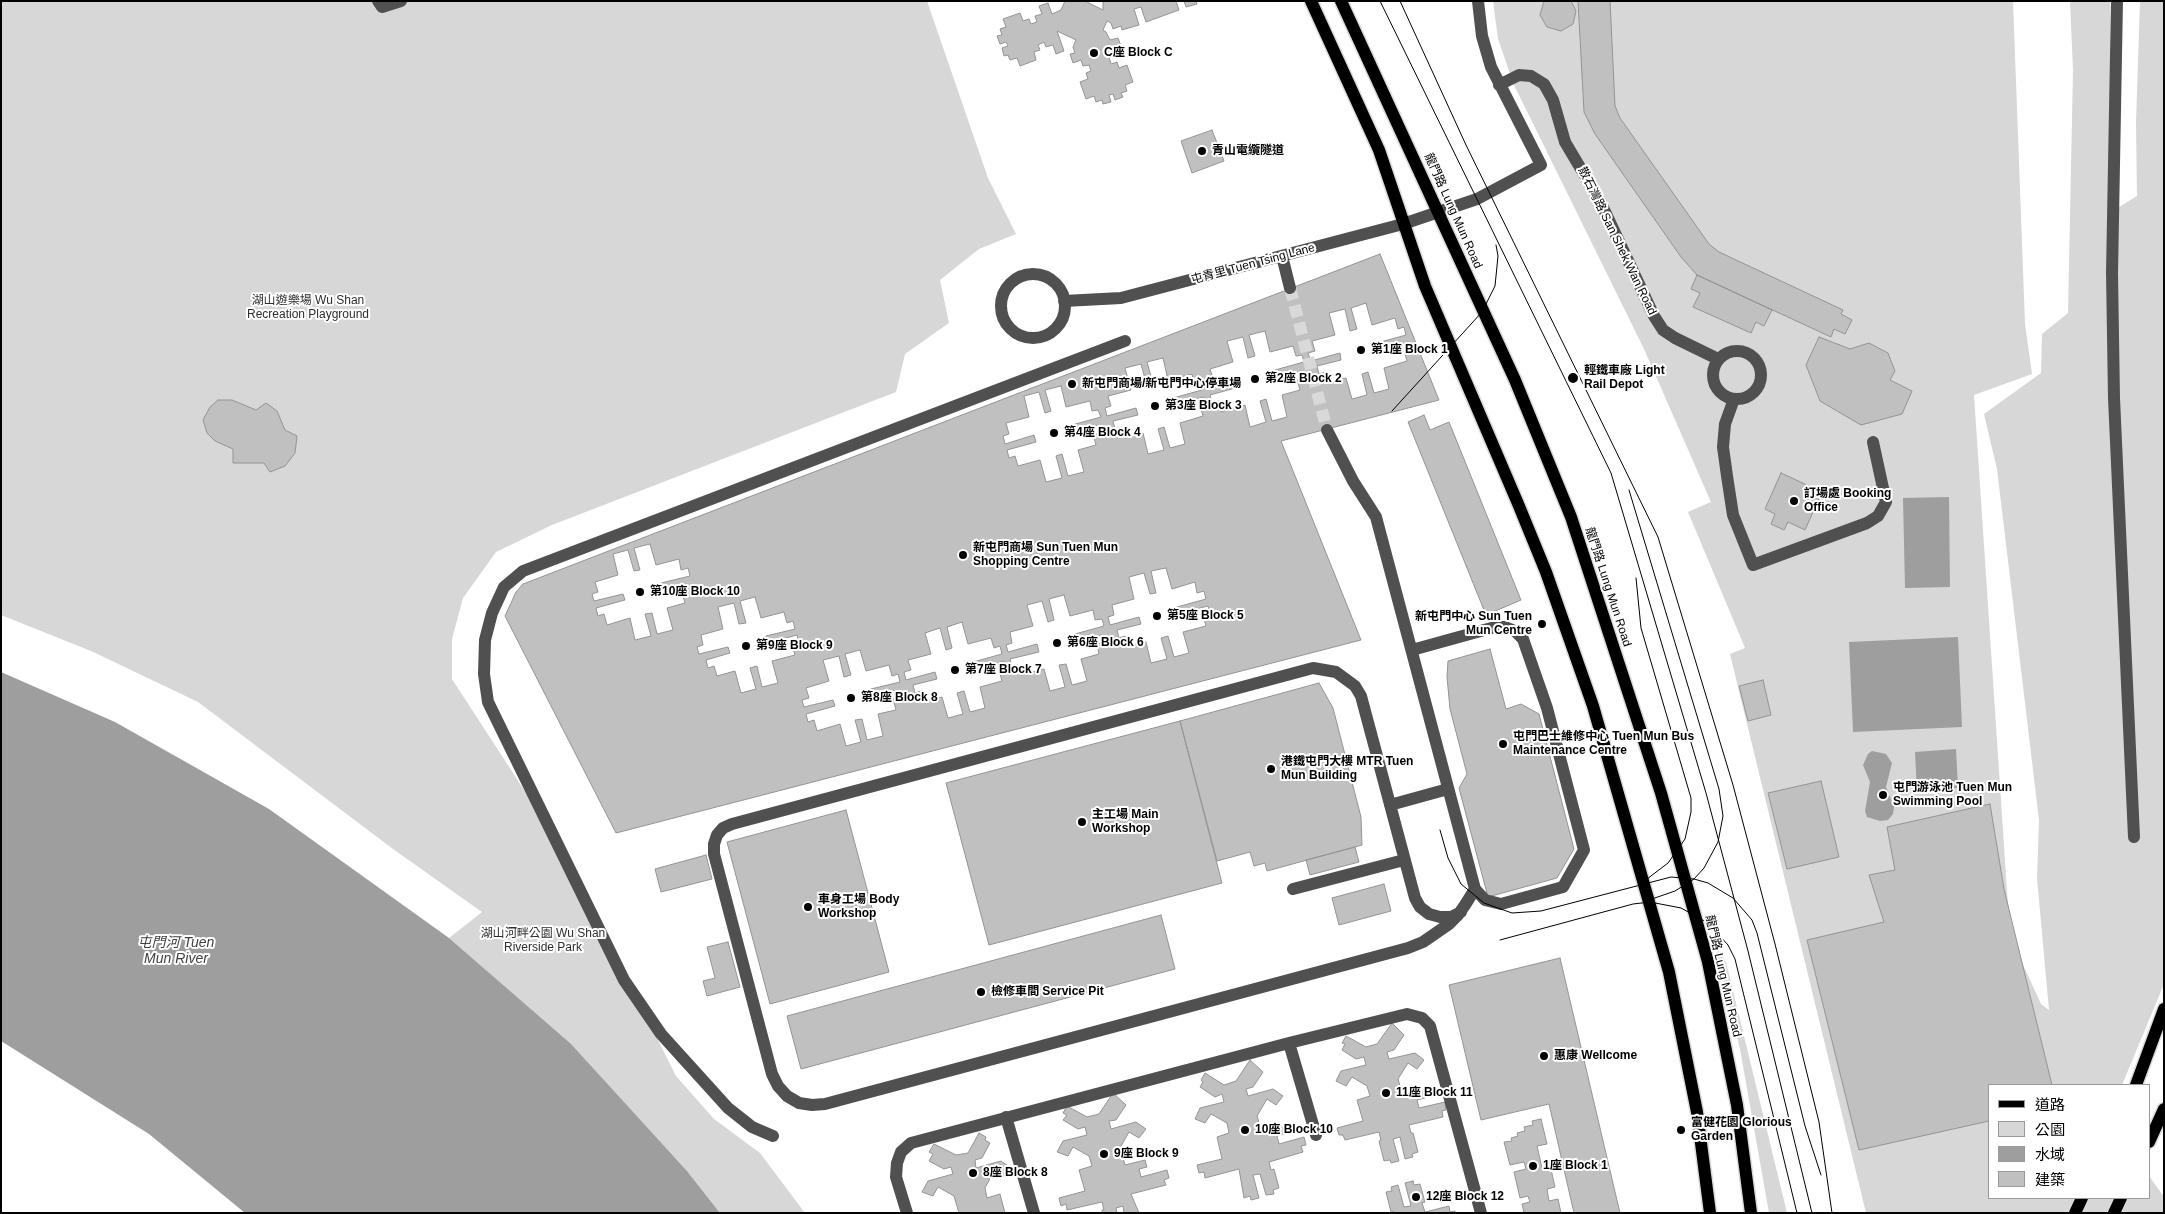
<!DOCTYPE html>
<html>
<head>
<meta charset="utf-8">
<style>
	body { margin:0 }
	#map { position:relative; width:2165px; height:1214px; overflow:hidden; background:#fff; font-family:Arial,"Noto Sans TC",sans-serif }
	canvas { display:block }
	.frame { position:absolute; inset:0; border:2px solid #000; pointer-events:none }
	.legend { position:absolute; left:1988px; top:1084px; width:162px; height:115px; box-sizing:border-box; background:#fff; border:1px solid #999; margin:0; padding:6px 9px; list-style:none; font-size:15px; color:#000 }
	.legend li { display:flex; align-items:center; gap:10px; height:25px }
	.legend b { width:25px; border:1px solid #999 }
</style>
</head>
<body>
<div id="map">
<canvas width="2165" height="1214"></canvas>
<div class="frame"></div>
<ul class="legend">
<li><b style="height:6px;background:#000"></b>道路</li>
<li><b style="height:14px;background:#d7d7d7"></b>公園</li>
<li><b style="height:14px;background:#9e9e9e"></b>水域</li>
<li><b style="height:14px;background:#c0c0c0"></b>建築</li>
</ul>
</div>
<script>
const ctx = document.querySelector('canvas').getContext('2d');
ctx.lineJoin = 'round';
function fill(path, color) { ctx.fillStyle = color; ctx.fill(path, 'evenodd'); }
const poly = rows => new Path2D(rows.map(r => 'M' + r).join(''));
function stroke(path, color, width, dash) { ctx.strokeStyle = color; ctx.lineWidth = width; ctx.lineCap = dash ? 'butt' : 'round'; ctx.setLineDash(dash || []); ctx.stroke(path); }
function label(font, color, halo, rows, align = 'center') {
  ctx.font = font + ' Arial,"Noto Sans TC",sans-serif'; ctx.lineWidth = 4; ctx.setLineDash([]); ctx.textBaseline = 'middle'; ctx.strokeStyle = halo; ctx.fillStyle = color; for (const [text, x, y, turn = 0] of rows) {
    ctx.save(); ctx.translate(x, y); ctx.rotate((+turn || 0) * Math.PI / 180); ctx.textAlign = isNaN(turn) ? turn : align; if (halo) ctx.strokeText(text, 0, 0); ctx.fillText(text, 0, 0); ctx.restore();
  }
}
fill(poly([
	[1,1,927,1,988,178,1016,234,979,249,940,280,949,323,905,354,896,392,552,525,496,552,463,598,452,639,452,679,563,850,676,1076,714,1119,760,1153,805,1213,720,1213,687,1171,571,1045,449,938,482,912,393,849,198,702,91,651,1,615],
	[1493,1,2013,1,2025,324,2032,374,1974,395,2010,936,2041,1004,2049,1010,2037,878,2039,820,1997,469,1984,414,2041,373,2042,334,2068,313,2073,70,2070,1,2110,1,2111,212,2137,196,2136,123,2140,1,2164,1,2164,984,2122,1085,1989,1085,1989,1198,2149,1198,2149,1176,2164,1197,2164,1213,1866,1213,1730,654,1745,648,1688,512,1711,502,1644,349,1514,85,1498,39],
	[1714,943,1726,962,1787,1213,1769,1213,1740,1049]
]), '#d7d7d7');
fill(poly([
	[1949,497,1950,587,1905,588,1903,498],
	[1958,637,1962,727,1853,732,1849,642],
	[1,672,115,722,269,809,449,938,571,1044,687,1171,720,1213,245,1213,149,1134,1,1041],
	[1956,749,1958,788,1917,791,1915,752],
	[1872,751,1886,754,1892,763,1886,787,1894,807,1893,814,1888,820,1880,821,1867,817,1865,811,1870,782,1863,765,1868,754]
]), '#9e9e9e');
const building = poly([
	[1065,1,1085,1,1103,10,1103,1,1176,1,1179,10,1146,22,1141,7,1134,9,1139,25,1122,30,1121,26,1113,29,1111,23,1107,21,1103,30,1106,32,1110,40,1118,38,1121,46,1112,49,1115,55,1109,57,1111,64,1117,62,1119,68,1127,65,1133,82,1125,85,1127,91,1121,93,1123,97,1115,100,1113,94,1109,95,1111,102,1103,104,1102,100,1096,102,1094,96,1086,99,1080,82,1088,79,1086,73,1091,71,1089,65,1083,66,1081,60,1073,63,1070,54,1075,53,1073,47,1076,40,1057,31,1064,51,1056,54,1053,45,1046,47,1044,42,1038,45,1040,50,1034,52,1036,60,1020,66,1017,58,1010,60,1008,55,1004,56,1002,48,1008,46,1006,42,1000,44,997,36,1002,35,1000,29,1006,27,1003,19,1020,13,1023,21,1029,19,1031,24,1037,22,1035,16,1042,14,1039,6,1048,3,1052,14,1061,10,1065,1],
	[1184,1,1196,1,1197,4,1186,7,1184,1],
	[1544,1,1571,1,1576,11,1573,24,1561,31,1547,27,1540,15,1544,1],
	[1578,1,1610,1,1615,106,1620,118,1709,244,1719,252,1843,310,1841,314,1852,320,1845,334,1834,329,1831,337,1697,275,1681,257,1595,134,1584,112,1578,1],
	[1212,130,1224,161,1192,173,1181,141,1212,130],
	[1380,254,1439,400,1281,441,1361,640,616,833,505,616,516,592,523,584,1380,254],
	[1697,275,1772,310,1764,326,1756,322,1751,333,1693,307,1700,293,1691,289,1697,275],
	[1366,303,1372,325,1395,318,1398,329,1404,327,1406,335,1377,343,1379,349,1408,342,1410,349,1404,351,1407,361,1384,368,1389,389,1374,393,1368,372,1362,374,1367,395,1352,399,1346,378,1328,383,1326,372,1319,374,1317,366,1341,360,1340,353,1311,361,1308,353,1315,351,1312,341,1335,335,1329,313,1345,309,1350,331,1357,329,1351,308,1366,303],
	[1265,331,1270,352,1293,346,1296,356,1302,355,1304,362,1275,370,1277,377,1301,371,1304,378,1297,380,1300,390,1282,395,1287,417,1272,421,1266,399,1260,401,1266,422,1250,427,1245,405,1221,412,1219,401,1212,403,1210,395,1239,387,1237,381,1209,388,1206,381,1213,379,1210,369,1233,362,1227,341,1243,337,1248,358,1255,356,1249,335,1265,331],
	[1819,337,1850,349,1869,343,1888,353,1895,371,1890,380,1912,391,1902,414,1861,425,1820,401,1806,365,1819,337],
	[1163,358,1168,380,1192,374,1194,384,1200,382,1202,390,1173,398,1175,404,1204,397,1206,404,1200,406,1203,416,1180,423,1185,444,1170,448,1164,427,1158,429,1164,450,1148,454,1143,433,1125,438,1122,427,1115,429,1113,421,1138,415,1136,408,1107,416,1105,408,1111,406,1108,396,1131,390,1125,368,1141,364,1147,386,1153,384,1147,362,1163,358],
	[1061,386,1066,407,1090,401,1092,411,1098,410,1101,417,1072,425,1073,432,1097,425,1100,433,1093,435,1096,445,1078,450,1084,472,1068,476,1062,454,1056,456,1062,478,1046,482,1040,460,1018,466,1015,456,1009,458,1007,450,1036,442,1034,435,1005,444,1003,436,1009,434,1006,423,1029,417,1024,396,1039,392,1045,413,1051,411,1045,390,1061,386],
	[218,400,232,400,256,410,266,403,277,411,285,430,297,436,295,453,285,466,270,472,264,463,233,463,233,449,215,441,207,433,203,420,210,407,218,400],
	[1424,415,1430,430,1449,422,1521,600,1486,615,1408,422,1424,415],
	[1781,473,1822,492,1805,530,1788,522,1784,530,1771,524,1775,514,1765,509,1781,473],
	[650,544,656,565,679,559,681,570,688,568,690,576,661,583,663,590,687,584,689,591,682,593,685,603,667,608,673,630,657,634,652,613,645,614,651,636,635,640,630,618,607,625,604,614,598,616,596,608,625,600,623,594,594,601,592,594,598,592,595,582,618,575,613,554,628,550,634,571,640,570,634,548,650,544],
	[1166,568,1172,589,1195,582,1197,593,1204,591,1206,599,1177,607,1179,613,1208,606,1210,614,1203,615,1206,626,1183,632,1189,653,1174,657,1168,636,1161,638,1167,659,1151,663,1146,642,1128,647,1125,636,1119,638,1117,630,1141,624,1139,617,1110,625,1108,617,1114,615,1112,605,1134,599,1129,577,1144,573,1150,594,1156,593,1151,571,1166,568],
	[1064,595,1070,616,1093,610,1095,620,1102,619,1104,626,1075,634,1077,641,1101,635,1103,642,1097,644,1099,654,1081,659,1087,681,1072,685,1066,664,1059,665,1065,687,1050,691,1044,669,1021,675,1018,665,1012,667,1010,659,1039,652,1037,644,1008,652,1006,645,1012,643,1010,632,1033,626,1027,605,1042,601,1048,622,1054,620,1049,599,1064,595],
	[755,597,761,618,784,612,787,623,793,621,795,629,766,636,768,643,797,635,799,643,792,645,795,655,772,661,778,683,762,687,757,666,750,668,756,689,741,693,735,671,717,676,714,666,708,668,706,660,730,653,728,647,699,654,697,647,703,645,701,635,723,629,718,607,734,603,739,624,746,623,740,601,755,597],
	[962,622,968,644,991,638,994,648,1000,646,1002,654,973,662,975,669,1004,661,1006,669,999,670,1002,681,980,687,985,708,970,712,964,691,957,693,963,714,948,718,942,697,924,702,921,691,915,693,913,685,937,679,935,672,906,680,904,672,911,670,908,660,931,654,925,633,940,628,946,650,952,648,947,627,962,622],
	[1490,649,1506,709,1521,704,1539,714,1574,849,1557,878,1488,897,1459,788,1467,774,1450,709,1447,677,1448,661,1490,649],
	[860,650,866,671,889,665,892,676,898,674,900,682,871,689,873,696,897,690,899,697,893,699,896,710,878,714,883,736,867,740,862,719,855,720,861,742,846,746,840,724,817,731,814,720,808,722,806,714,835,706,833,700,804,707,802,700,809,698,806,688,829,681,823,660,839,656,844,677,851,675,845,654,860,650],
	[1763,680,1771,715,1748,721,1739,686,1763,680],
	[1319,683,1333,708,1361,817,1362,845,1267,871,1265,863,1254,866,1250,852,1217,861,1180,721,1319,683],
	[1180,721,1222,883,989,945,946,783,1180,721],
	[1821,781,1839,857,1787,869,1768,793,1821,781],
	[1990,804,2004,889,2052,1085,1989,1085,1989,1121,1859,1150,1807,940,1884,922,1869,875,1895,870,1887,827,1990,804],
	[846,810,889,972,770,1004,727,842,846,810],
	[1355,847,1359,862,1310,875,1306,860,1355,847],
	[706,855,712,879,661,892,655,869,706,855],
	[1384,884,1391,911,1339,925,1332,898,1384,884],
	[1161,915,1175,969,801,1069,787,1016,1161,915],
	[728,942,740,987,707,996,703,981,715,978,707,947,728,942],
	[1560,958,1620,1213,1574,1213,1549,1104,1481,1120,1449,985,1560,958],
	[1392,1023,1404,1035,1394,1050,1387,1052,1389,1059,1415,1053,1424,1060,1417,1069,1408,1063,1398,1079,1403,1096,1423,1091,1425,1098,1417,1100,1419,1108,1445,1102,1446,1110,1442,1111,1443,1117,1409,1125,1411,1133,1413,1133,1418,1152,1412,1154,1413,1157,1405,1159,1400,1137,1393,1139,1399,1161,1391,1163,1390,1160,1384,1161,1379,1141,1381,1140,1379,1132,1345,1140,1343,1135,1339,1135,1337,1128,1363,1121,1357,1100,1370,1096,1367,1086,1352,1077,1346,1086,1336,1081,1341,1071,1366,1065,1364,1057,1356,1059,1342,1050,1345,1044,1342,1043,1346,1036,1366,1047,1377,1044,1392,1023],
	[1250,1060,1263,1072,1253,1087,1246,1089,1248,1096,1273,1089,1283,1096,1276,1105,1267,1099,1257,1116,1262,1132,1282,1127,1284,1134,1277,1136,1279,1144,1304,1137,1306,1145,1301,1146,1303,1152,1269,1162,1271,1170,1274,1169,1279,1188,1273,1190,1274,1194,1266,1195,1260,1174,1253,1175,1259,1198,1251,1200,1250,1196,1244,1198,1239,1169,1205,1178,1204,1172,1199,1173,1197,1165,1222,1159,1217,1137,1229,1133,1227,1123,1211,1114,1205,1123,1195,1119,1200,1108,1224,1102,1222,1094,1215,1097,1200,1087,1203,1082,1201,1080,1205,1073,1224,1085,1236,1081,1250,1060],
	[1113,1093,1126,1105,1116,1120,1109,1121,1111,1129,1136,1122,1146,1129,1139,1138,1129,1132,1120,1148,1125,1165,1145,1160,1147,1167,1139,1169,1141,1177,1167,1170,1169,1178,1164,1180,1166,1185,1131,1194,1139,1213,1124,1213,1123,1206,1116,1208,1117,1213,1102,1213,1102,1210,1104,1210,1102,1202,1067,1210,1066,1204,1061,1206,1059,1198,1085,1191,1079,1170,1092,1166,1089,1156,1073,1147,1068,1156,1057,1152,1063,1141,1087,1135,1085,1127,1078,1129,1063,1120,1067,1115,1063,1113,1067,1106,1087,1117,1099,1114,1113,1093],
	[1541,1119,1547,1144,1537,1146,1542,1168,1550,1165,1555,1187,1547,1189,1549,1201,1558,1199,1561,1213,1524,1213,1522,1204,1530,1202,1528,1196,1520,1198,1514,1172,1526,1169,1524,1162,1510,1165,1504,1142,1512,1141,1511,1138,1518,1136,1517,1133,1525,1131,1524,1127,1533,1125,1532,1121,1541,1119],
	[979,1133,986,1137,985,1140,990,1143,982,1158,975,1160,976,1168,1001,1161,1011,1168,1003,1177,994,1171,985,1188,987,1198,1000,1194,1005,1213,959,1213,954,1196,938,1187,933,1196,922,1192,928,1181,953,1174,951,1167,944,1169,929,1161,933,1154,929,1152,934,1144,956,1155,968,1153,979,1133],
	[1413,1181,1414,1185,1420,1184,1425,1202,1422,1203,1425,1212,1449,1206,1450,1212,1455,1211,1455,1213,1393,1213,1393,1211,1391,1212,1386,1192,1392,1191,1391,1187,1398,1185,1404,1207,1411,1206,1405,1183,1413,1181]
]);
fill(building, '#c0c0c0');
stroke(building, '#949494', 1);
stroke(poly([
	[1290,288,1327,430]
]), '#d9d9d9', 12, [12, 6]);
const major = poly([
	[1311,1,1379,150,1425,286,1519,506,1546,572,1593,706,1669,972,1697,1112,1710,1213],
	[1341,1,1515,380,1571,517,1661,793,1708,962,1737,1105,1751,1213],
	[2136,1085,2164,1009],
	[2149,1142,2164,1109],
	[2075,1213,2082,1198],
	[2114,1213,2121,1198]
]);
stroke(major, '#dbdbdb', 15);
stroke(poly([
	[378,1,382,7,401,1],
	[2117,1,2112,273,2114,398,2134,837],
	[1499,85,1519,75,1531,76,1544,84,1553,100,1565,142,1600,201,1654,316,1663,330,1675,338,1718,359],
	[1282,256,1290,288],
	'1001 306a32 32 0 1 1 64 0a32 32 0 1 1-64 0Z',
	[1064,301,1121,298,1403,224,1477,199,1541,165,1491,67,1482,36,1478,1],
	'1713 375a24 24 0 1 1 48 0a24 24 0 1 1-48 0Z',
	[1734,399,1725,424,1723,447,1727,476,1733,515,1753,565,1867,523,1878,516,1886,502,1873,442],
	[1327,430,1353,481,1376,517,1475,889,1485,900,1501,904,1563,887,1584,850,1547,708,1523,639,1515,631,1505,627,1495,627,1412,650],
	[1390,805,1448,789],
	[1293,889,1404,860],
	[1461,912,1451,917,1440,917,1429,914,1420,907,1415,898,1361,696,1355,686,1336,672,1313,668,732,824,723,828,717,835,714,844,714,854,772,1074,778,1086,787,1096,799,1103,812,1105,825,1104,1408,948,1423,942,1449,924,1458,915,1465,905,1475,889],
	[1289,1043,1316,1135],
	[1006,1117,1034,1213],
	[773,1136,752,1127,728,1108,661,1034,624,980,488,702,484,674,485,640,492,613,504,587,523,571,1125,341],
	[907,1213,896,1177,897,1163,901,1152,911,1143,1289,1043,1407,1014,1422,1018,1430,1026,1481,1213]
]), '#505050', 12);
stroke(major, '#000', 12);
stroke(poly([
	[1380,1,1611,473,1706,793,1748,951,1812,1213],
	[1400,1,1466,145,1658,537,1733,785,1775,944,1819,1122,1832,1213],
	[1392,411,1482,312,1495,286,1498,256,1496,245],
	[1629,490,1719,789,1723,816,1718,842,1704,868,1694,879,1675,891,1649,900],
	[1636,578,1641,628,1691,798,1691,812,1685,839,1668,863,1647,879],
	[1440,830,1448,858,1461,884,1484,903,1512,913,1541,911,1671,877,1694,879,1708,883,1733,898,1752,920,1757,933,1805,1126,1821,1175],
	[1500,940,1633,904,1650,902,1681,908,1708,923,1728,945,1735,959,1797,1213]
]), '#000', 1);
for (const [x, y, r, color] of [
	[1094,53,5,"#000"],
	[1202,151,5,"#000"],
	[1361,350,5,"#000"],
	[1573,378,6,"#000"],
	[1255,379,5,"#000"],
	[1072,384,5,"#000"],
	[1155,406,5,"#000"],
	[1054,433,5,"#000"],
	[1794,501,5,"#000"],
	[963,555,5,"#000"],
	[640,592,5,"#000"],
	[1157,616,5,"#000"],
	[1542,624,5,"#000"],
	[1057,643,5,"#000"],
	[746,646,5,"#000"],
	[955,670,5,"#000"],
	[851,698,5,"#000"],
	[1503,744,5,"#000"],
	[1271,769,5,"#000"],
	[1883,795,5,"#000"],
	[1082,822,5,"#000"],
	[808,907,5,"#000"],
	[981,992,5,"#000"],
	[1544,1056,5,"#000"],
	[1386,1093,5,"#000"],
	[1245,1130,5,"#000"],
	[1681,1130,5,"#000"],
	[1104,1154,5,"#000"],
	[1533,1166,5,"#000"],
	[973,1173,5,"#000"],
	[1416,1197,5,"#000"]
]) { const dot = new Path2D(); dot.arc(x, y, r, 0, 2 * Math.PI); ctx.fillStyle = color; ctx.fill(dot); stroke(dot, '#fff', 2); }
label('bold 12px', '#000', '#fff', [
	["C座 Block C",1104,53],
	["青山電纜隧道",1212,151],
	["第1座 Block 1",1371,350],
	["輕鐵車廠 Light",1584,371],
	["Rail Depot",1584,385],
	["第2座 Block 2",1265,379],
	["新屯門商場/新屯門中心停車場",1082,384],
	["第3座 Block 3",1165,406],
	["第4座 Block 4",1064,433],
	["訂場處 Booking",1804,494],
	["Office",1804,508],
	["新屯門商場 Sun Tuen Mun",973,548],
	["Shopping Centre",973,562],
	["第10座 Block 10",650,592],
	["第5座 Block 5",1167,616],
	["新屯門中心 Sun Tuen",1532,617,"right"],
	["Mun Centre",1532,631,"right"],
	["第6座 Block 6",1067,643],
	["第9座 Block 9",756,646],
	["第7座 Block 7",965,670],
	["第8座 Block 8",861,698],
	["屯門巴士維修中心 Tuen Mun Bus",1513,737],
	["Maintenance Centre",1513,751],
	["港鐵屯門大樓 MTR Tuen",1281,762],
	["Mun Building",1281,776],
	["屯門游泳池 Tuen Mun",1893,788],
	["Swimming Pool",1893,802],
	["主工場 Main",1092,815],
	["Workshop",1092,829],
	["車身工場 Body",818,900],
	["Workshop",818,914],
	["檢修車間 Service Pit",991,992],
	["惠康 Wellcome",1554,1056],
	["11座 Block 11",1396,1093],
	["富健花園 Glorious",1691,1123],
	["Garden",1691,1137],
	["10座 Block 10",1255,1130],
	["9座 Block 9",1114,1154],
	["1座 Block 1",1543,1166],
	["8座 Block 8",983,1173],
	["12座 Block 12",1426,1197]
], 'left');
label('12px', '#000', '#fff', [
	["龍門路 Lung Mun Road",1453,211,66],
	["散石灣路 San Shek Wan Road",1617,241,64],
	["屯青里 Tuen Tsing Lane",1253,264,-15],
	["龍門路 Lung Mun Road",1608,587,72],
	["龍門路 Lung Mun Road",1723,976,77]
]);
label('12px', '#2e2e2e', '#fff', [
	["湖山遊樂場 Wu Shan",308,301],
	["Recreation Playground",308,315],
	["湖山河畔公園 Wu Shan",543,934],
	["Riverside Park",543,948]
]);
label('italic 14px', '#3f3f3f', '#fff', [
	["屯門河 Tuen",176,943],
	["Mun River",176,959]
]);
</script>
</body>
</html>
